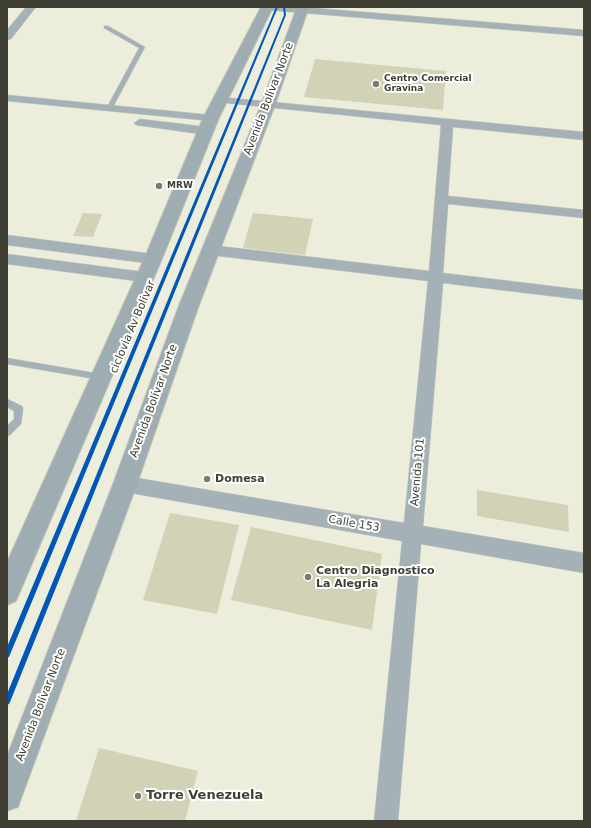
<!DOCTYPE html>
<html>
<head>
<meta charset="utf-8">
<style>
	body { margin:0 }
	#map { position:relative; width:591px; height:828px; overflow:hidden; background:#ededdc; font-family:"DejaVu Sans",sans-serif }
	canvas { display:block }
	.frame { position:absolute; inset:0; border:8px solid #3e3e32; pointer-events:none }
</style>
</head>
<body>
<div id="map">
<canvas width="591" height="828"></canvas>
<div class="frame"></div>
</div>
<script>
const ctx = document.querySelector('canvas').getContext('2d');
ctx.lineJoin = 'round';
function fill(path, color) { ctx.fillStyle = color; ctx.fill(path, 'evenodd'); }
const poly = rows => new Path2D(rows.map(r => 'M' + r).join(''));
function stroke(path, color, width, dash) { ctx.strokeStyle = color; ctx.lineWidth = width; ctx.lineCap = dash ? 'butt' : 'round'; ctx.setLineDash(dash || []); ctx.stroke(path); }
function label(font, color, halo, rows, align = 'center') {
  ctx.font = font + ' "DejaVu Sans",sans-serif'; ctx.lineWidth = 4; ctx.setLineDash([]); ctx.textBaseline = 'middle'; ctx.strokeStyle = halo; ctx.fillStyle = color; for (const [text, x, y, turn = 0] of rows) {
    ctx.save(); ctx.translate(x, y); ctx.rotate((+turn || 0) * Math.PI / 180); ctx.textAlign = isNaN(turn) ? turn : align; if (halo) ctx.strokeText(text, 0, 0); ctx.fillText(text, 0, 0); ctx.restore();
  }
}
fill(poly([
	[315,59,446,71,443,110,304,97],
	[83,213,102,214,93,237,73,236],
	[253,213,313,219,305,255,243,248],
	[477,490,568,505,569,532,477,516],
	[170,513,239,525,217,614,143,600],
	[251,527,382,554,372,630,231,600],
	[99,748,198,771,185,821,76,821]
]), '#d2d2b7');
const lane = poly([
	[104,26,108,26,145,47,112,109,109,111,106,109,139,48,104,28,104,26],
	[7,358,101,374,105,377,101,380,7,364,7,358],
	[7,399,22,406,23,409,21,424,10,435,7,436,7,426,14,419,14,411,7,407,7,399]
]);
const street = poly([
	[26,7,36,7,11,39,7,40,7,30,26,7],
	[262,7,302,7,584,30,584,36,267,10,262,7],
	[7,95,211,115,217,118,211,121,7,101,7,95],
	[220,97,584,132,584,140,453,127,448,196,584,210,584,218,448,204,443,273,584,290,584,300,443,283,423,526,584,553,584,573,421,544,398,821,374,821,402,541,125,492,119,490,116,484,119,478,125,476,404,523,428,281,210,255,205,253,203,250,205,247,210,245,429,271,441,125,216,102,214,100,216,98,220,97],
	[140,119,207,127,213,131,207,135,136,125,134,123,140,119],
	[7,235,153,254,158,255,160,259,158,263,153,264,7,245,7,235],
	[7,254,144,272,149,273,151,277,149,281,144,282,7,264,7,254]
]);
const secondary = poly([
	[261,7,273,7,219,118,162,259,16,601,7,605,7,562,144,259,203,118,261,7],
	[297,7,309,7,275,105,198,308,137,484,22,796,18,807,7,811,7,756,113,484,178,308,261,105,297,7]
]);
stroke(lane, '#c8c8bc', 1);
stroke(street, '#c8c8bc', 1);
stroke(secondary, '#c8c8bc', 2);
fill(lane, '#a4b2b7');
fill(street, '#a4b2b7');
fill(secondary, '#9eadb1');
fill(poly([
	[276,7,278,7,9,657,7,658,7,647,276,7],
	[283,7,285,7,286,15,10,702,9,704,7,705,7,694,284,15,283,7]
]), '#0057b8');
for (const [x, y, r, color] of [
	[376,84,4,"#7b7b6e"],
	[159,186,4,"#7b7b6e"],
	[207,479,4,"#7b7b6e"],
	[308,577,4,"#7b7b6e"],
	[138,796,4,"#7b7b6e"]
]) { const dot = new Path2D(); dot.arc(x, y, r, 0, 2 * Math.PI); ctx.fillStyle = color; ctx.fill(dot); stroke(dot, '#fff', 1.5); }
label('bold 9px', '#3e3e32', '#fff', [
	["Centro Comercial",384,79],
	["Gravina",384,89],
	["MRW",167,186]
], 'left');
label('11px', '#3e3e32', '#fff', [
	["Avenida Bolívar Norte",269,99,-69],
	["ciclovia Av Bolivar",133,327,-67],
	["Avenida Bolívar Norte",154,401,-70],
	["Avenida 101",418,472,-85],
	["Calle 153",354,524,10],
	["Avenida Bolívar Norte",41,705,-69]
]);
label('bold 11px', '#3e3e32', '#fff', [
	["Domesa",215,479],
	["Centro Diagnostico",316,571],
	["La Alegria",316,584]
], 'left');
label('bold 13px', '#3e3e32', '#fff', [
	["Torre Venezuela",146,796]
], 'left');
</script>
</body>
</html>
